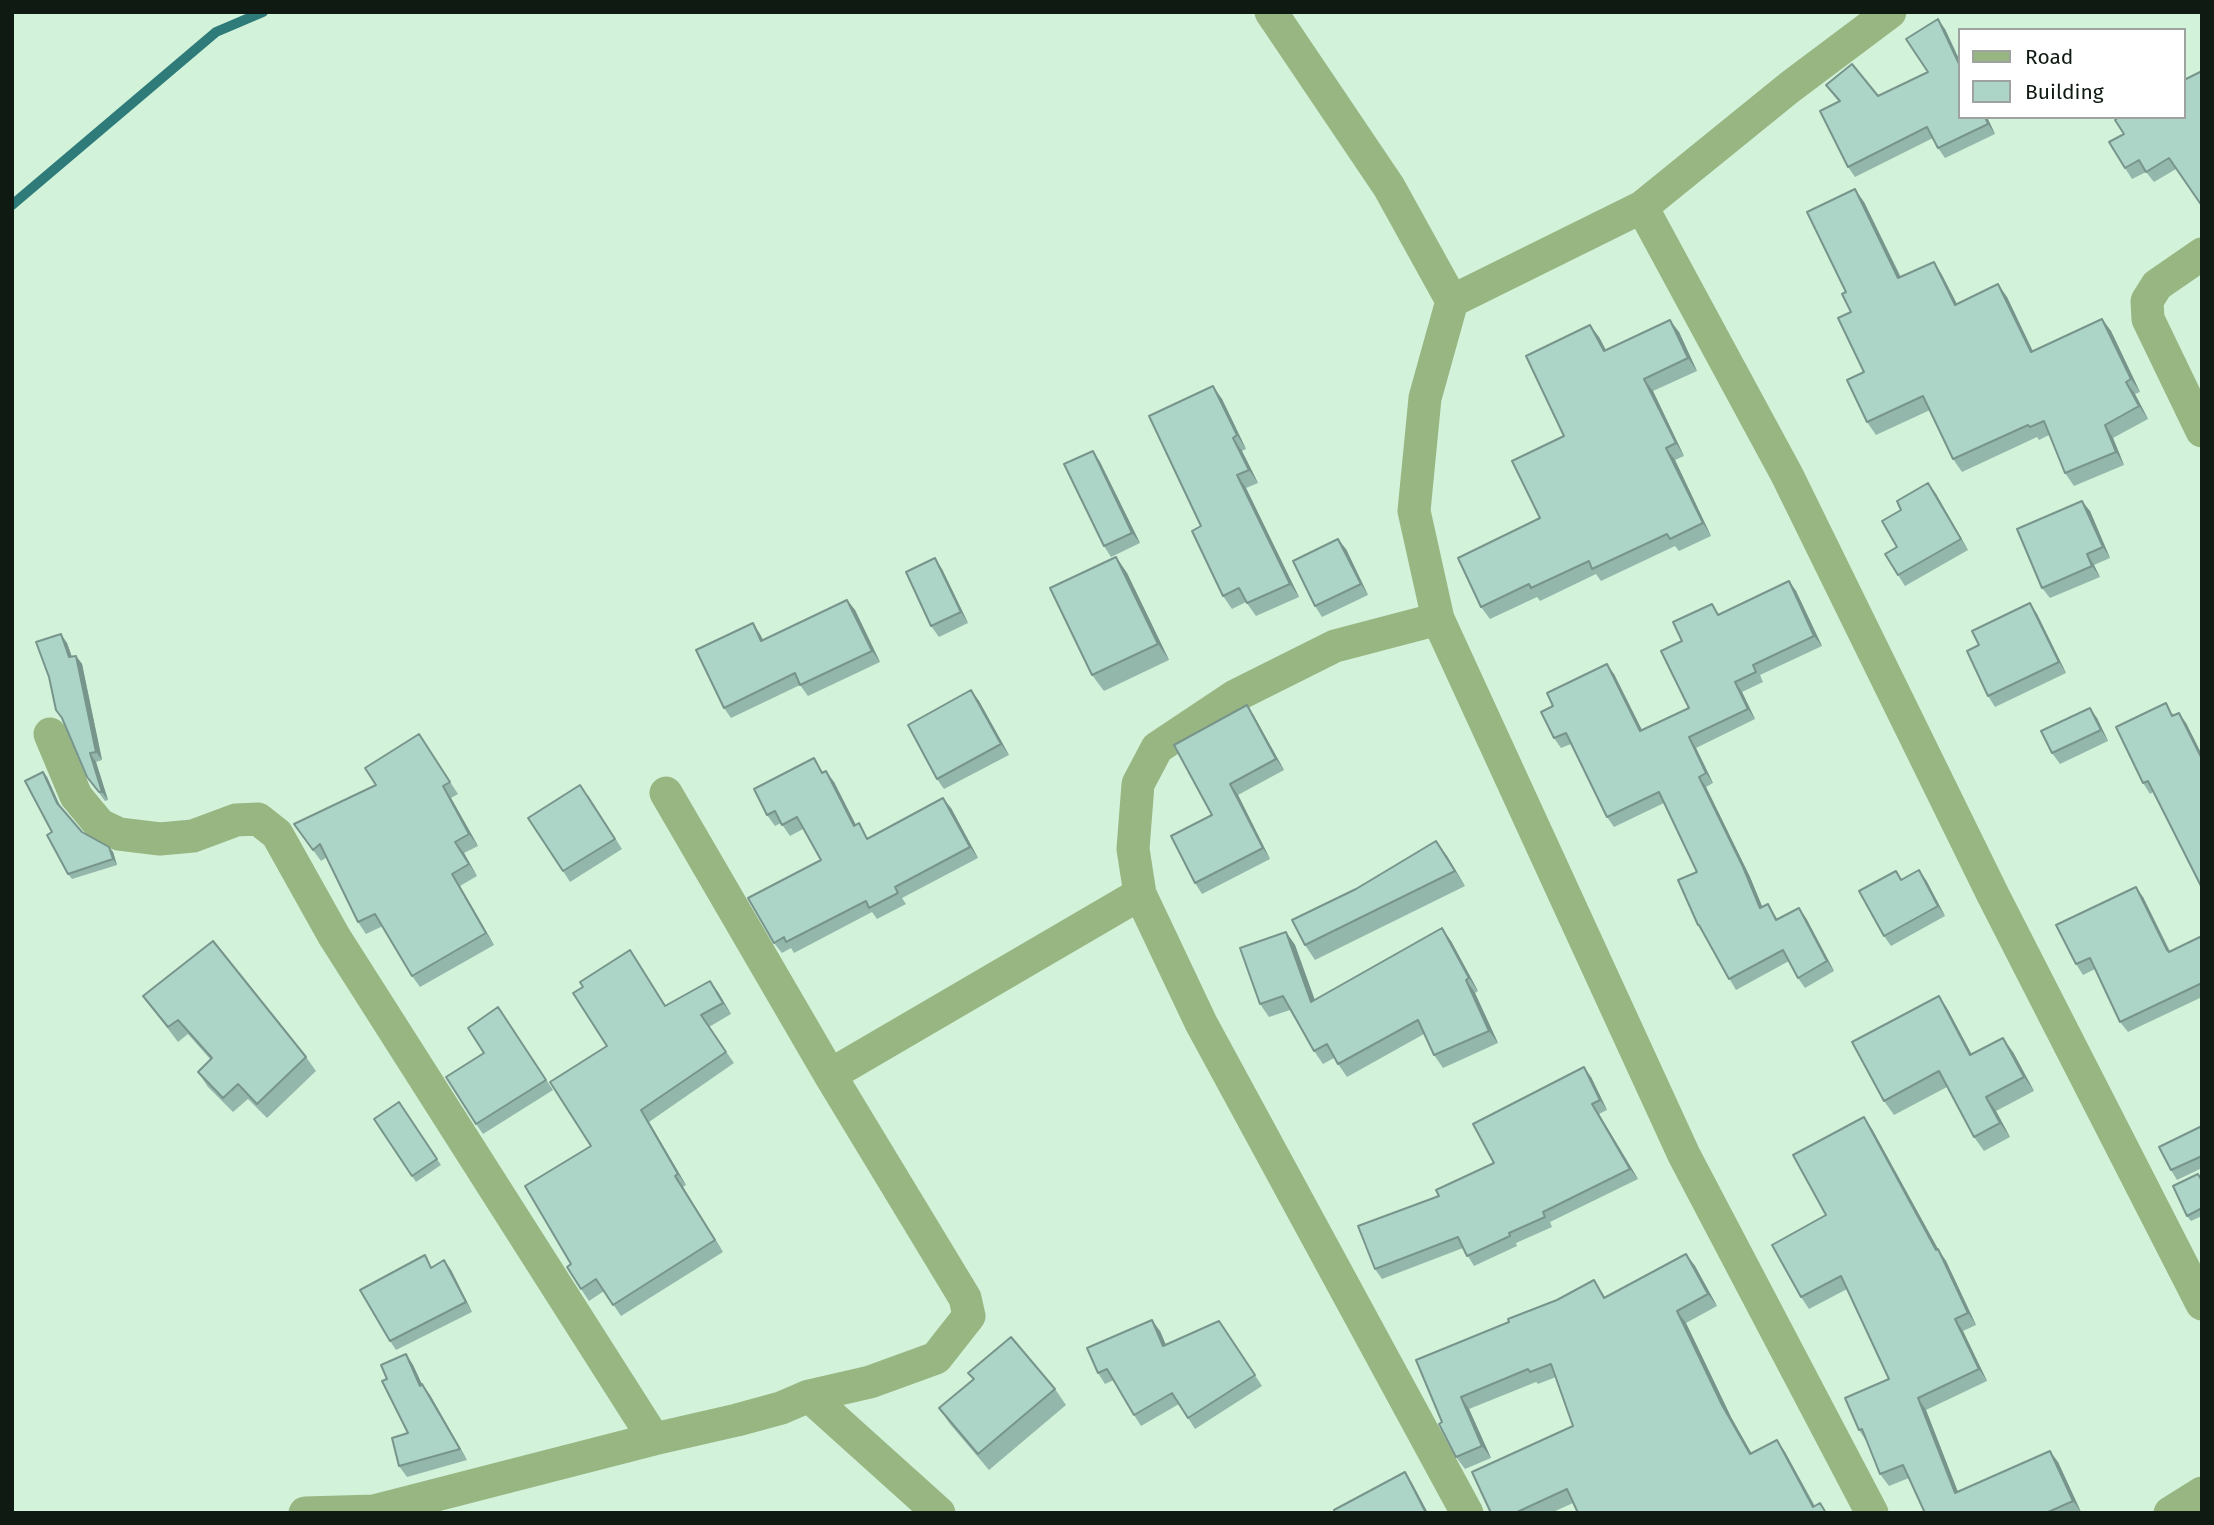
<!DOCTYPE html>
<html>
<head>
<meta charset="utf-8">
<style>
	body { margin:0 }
	#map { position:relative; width:2214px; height:1525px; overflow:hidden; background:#d2f2da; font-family:"Fira Sans",sans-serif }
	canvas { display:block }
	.frame { position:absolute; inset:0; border:14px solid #0f1a12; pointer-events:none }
	.legend { position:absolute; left:1958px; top:28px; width:228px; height:91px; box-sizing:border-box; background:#fff; border:2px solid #9fa3a0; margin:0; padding:9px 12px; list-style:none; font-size:21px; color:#0f1a12 }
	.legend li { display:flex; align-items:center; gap:14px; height:35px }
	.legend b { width:35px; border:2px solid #9fa3a0 }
</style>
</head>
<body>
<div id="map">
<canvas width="2214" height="1525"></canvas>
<div class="frame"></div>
<ul class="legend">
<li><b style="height:9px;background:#98b682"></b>Road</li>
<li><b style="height:19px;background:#acd5c8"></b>Building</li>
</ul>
</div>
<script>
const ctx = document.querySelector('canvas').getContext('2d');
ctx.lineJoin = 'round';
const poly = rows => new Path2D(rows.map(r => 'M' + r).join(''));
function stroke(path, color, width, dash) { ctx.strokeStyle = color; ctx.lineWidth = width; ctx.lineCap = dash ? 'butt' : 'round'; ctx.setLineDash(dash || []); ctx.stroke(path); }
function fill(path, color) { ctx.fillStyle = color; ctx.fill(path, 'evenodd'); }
stroke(poly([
	[12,205,216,32,263,12]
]), '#2e7b79', 10);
stroke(poly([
	[1271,12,1389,187,1452,301,1425,398,1414,511,1438,619,1684,1155,1872,1513],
	[1642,207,1787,475,1993,895,2202,1304],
	[2202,254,2157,285,2147,301,2148,319,2202,431],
	[1452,301,1642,207,1790,87,1890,12],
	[1438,619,1335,646,1235,696,1157,748,1138,784,1133,849,1140,894,1201,1023,1467,1513],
	[50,734,76,796,100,825,119,834,160,839,193,836,236,820,258,819,277,834,334,936,654,1439],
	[830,1075,1140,894],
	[809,1396,939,1513],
	[305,1513,374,1511,654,1439,737,1420,781,1408,809,1396,870,1382,936,1358,969,1316,965,1298,830,1075,666,793],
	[2170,1513,2202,1493]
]), '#98b682', 33);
fill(poly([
	[1945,29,1995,134,1945,158,1938,148,1933,138,1855,177,1848,167,1839,102,1826,85,1878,96,1928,72],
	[2184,117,2176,169,2154,182,2146,172,2132,179,2125,168],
	[1864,202,1901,277,1934,262,1942,275,1957,304,2007,297,2033,351,2102,319,2111,331,2140,392,2135,394,2148,419,2113,438,2124,465,2074,486,2065,473,2049,435,2039,440,2037,437,1962,472,1953,459,1930,410,1876,435,1867,422,1864,372,1846,292],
	[1679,332,1697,371,1653,391,1684,456,1675,460,1711,536,1679,551,1675,546,1601,581,1596,574,1540,601,1537,597,1490,619,1481,607,1540,518,1564,436,1599,337,1606,350],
	[1222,399,1246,449,1242,451,1258,483,1246,488,1299,597,1256,616,1246,602,1232,609,1223,596,1201,526],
	[1093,451,1100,462,1140,543,1111,557,1104,546],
	[1928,483,1936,494,1968,550,1905,586,1898,575,1901,510],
	[2090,511,2110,558,2094,565,2100,577,2050,598,2042,588],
	[1346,549,1368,595,1322,617,1315,606],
	[1116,557,1127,573,1169,660,1104,691,1092,675],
	[942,569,968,623,939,637,931,626],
	[1789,581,1796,591,1822,646,1760,675,1763,682,1742,692,1755,719,1696,748,1713,783,1706,787,1750,877,1762,907,1768,904,1778,920,1806,918,1834,971,1805,988,1798,978,1789,961,1736,990,1698,925,1697,872,1664,803,1614,827,1607,817,1571,744,1561,748,1554,738,1553,706,1614,674,1642,731,1689,708,1682,641,1719,614],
	[847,600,855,610,880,662,808,696,800,685,731,718,724,708,753,623,763,640],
	[2030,603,2037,614,2066,673,1995,707,1988,696,1979,645],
	[67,643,72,657,76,656,82,664,102,760,96,762,108,800,105,801,87,777],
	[971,690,979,701,1009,755,944,789,937,779],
	[1247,705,1254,716,1284,770,1238,795,1270,859,1202,894,1195,883,1212,815],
	[2173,713,2174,715,2186,723,2202,755,2202,888,2153,792,2150,794,2143,783],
	[2097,718,2108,741,2060,764,2052,753],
	[419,734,458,794,451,798,478,846,464,853,477,876,460,886,494,945,420,987,412,976,383,926,366,934,358,922,327,857,321,861,294,824,376,785],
	[43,772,47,777,60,806,82,832,109,847,113,852,117,865,72,879,68,874,52,832],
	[823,772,834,782,856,825,868,838,951,808,978,858,902,898,906,904,877,919,872,912,794,953,791,948,782,953,774,943,821,860,803,829,790,836,781,823,775,826,767,815],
	[588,795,622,849,570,882,563,871],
	[1447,856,1465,886,1315,960,1305,945],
	[1896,871,1902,880,1926,880,1945,916,1891,946,1884,936],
	[2143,897,2170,951,2202,936,2202,997,2128,1032,2120,1022,2095,969,2083,975,2076,964],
	[1286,932,1295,945,1315,1000,1451,941,1478,991,1475,993,1498,1043,1443,1068,1434,1055,1424,1034,1347,1077,1334,1058,1323,1064,1314,1051,1290,1010,1269,1017,1260,1004],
	[630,950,666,1006,718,992,731,1014,709,1027,734,1063,649,1122,686,1185,683,1187,723,1252,621,1316,604,1291,589,1301,581,1289,571,1264,607,1046,583,987],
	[143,996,306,1057,316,1071,267,1118,248,1099,233,1112,208,1087,198,1072,211,1060,188,1034,178,1042],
	[1939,996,1948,1010,1972,1055,2013,1052,2034,1091,1996,1111,2010,1137,1984,1151,1974,1137,1947,1087,1894,1115,1884,1101],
	[505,1017,553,1090,483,1134,476,1124,484,1053],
	[1591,1077,1607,1110,1599,1114,1638,1179,1550,1222,1552,1227,1516,1243,1517,1246,1474,1266,1463,1248,1382,1279,1375,1269],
	[399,1102,441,1165,416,1182,374,1119],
	[2202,1126,2202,1168,2177,1180,2171,1170],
	[1872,1129,1938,1249,1946,1261,1976,1325,1963,1331,1987,1381,1926,1410,1958,1492,2058,1462,2081,1512,1925,1513,1909,1478,1889,1486,1880,1474,1867,1442,1859,1430,1889,1379,1847,1289,1809,1309,1801,1297,1826,1215],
	[2202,1179,2202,1216,2191,1221,2187,1216],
	[1686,1254,1695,1266,1717,1306,1686,1323,1731,1417,1752,1454,1785,1452,1815,1506,1827,1513,1573,1503,1551,1513,1491,1513,1573,1426,1556,1377,1538,1384,1536,1382,1469,1409,1491,1458,1465,1469,1456,1457,1416,1360,1602,1292,1605,1297],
	[444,1260,451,1270,472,1312,396,1350,390,1341,433,1267],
	[1160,1331,1166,1345,1227,1332,1262,1386,1195,1429,1179,1404,1141,1426,1134,1415,1114,1380,1105,1384,1098,1373],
	[406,1354,413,1365,422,1385,430,1395,467,1460,407,1477,399,1466,408,1433,387,1379],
	[968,1373,1055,1389,1066,1405,989,1470,950,1424,939,1408,973,1379]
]), '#94b7ac');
fill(poly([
	[1938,19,1945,29,1960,62,1960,66],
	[1985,117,1987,117,1995,134,1988,124],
	[1855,189,1864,202,1907,291,1898,278],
	[1934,262,1942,275,1964,318,1955,305],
	[1998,284,2007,297,2039,365,2031,352],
	[2102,319,2111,331,2140,392,2131,379],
	[1670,320,1679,332,1697,371,1688,358],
	[1590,325,1599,337,1613,364,1604,351],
	[1644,379,1653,391,1684,456,1676,443],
	[2126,382,2135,394,2148,419,2139,406],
	[1213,386,1222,399,1246,449,1237,435],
	[2105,425,2113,438,2124,465,2116,452],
	[1233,438,1242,451,1258,483,1249,470],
	[1666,448,1675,460,1711,536,1703,523],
	[1093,451,1100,462,1140,543,1132,533],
	[1237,475,1246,488,1299,597,1290,584],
	[1928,483,1936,494,1968,550,1961,539],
	[2082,501,2090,511,2110,558,2103,547],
	[1338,539,1346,549,1368,595,1361,584],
	[2087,554,2094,565,2100,577,2092,566],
	[1116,557,1127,573,1169,660,1158,644],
	[935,558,942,569,968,623,961,612],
	[1789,581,1796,591,1822,646,1814,636],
	[847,600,855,610,880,662,872,651],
	[2030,603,2037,614,2066,673,2059,662],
	[753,623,760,634,769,652,761,641],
	[61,634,67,643,75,666,69,657],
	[76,656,82,664,102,760,96,752],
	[1607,664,1614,674,1648,742,1640,731],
	[1735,682,1742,692,1755,719,1748,709],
	[971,690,979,701,1009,755,1001,744],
	[1247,705,1254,716,1284,770,1276,759],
	[2090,708,2097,718,2108,741,2101,730],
	[2179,713,2186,723,2202,755,2202,759],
	[1689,737,1696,748,1713,783,1706,773],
	[90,753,96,762,108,800,102,792],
	[826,771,834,782,862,837,854,826],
	[43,772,47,777,61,808,57,803],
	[1699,777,1706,787,1750,877,1767,918,1760,908],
	[1230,784,1238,795,1270,859,1263,848],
	[443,786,451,798,478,846,469,834],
	[943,798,951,808,978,858,970,847],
	[1436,841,1447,856,1465,886,1455,871],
	[455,842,464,853,477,876,469,864],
	[109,847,113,852,117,865,113,859],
	[1919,870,1926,880,1945,916,1938,906],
	[452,874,460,886,494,945,486,933],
	[2136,887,2143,897,2174,961,2167,950],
	[1799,908,1806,918,1834,971,1827,961],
	[1442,928,1451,941,1478,991,1469,978],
	[1286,932,1295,945,1320,1015,1311,1002],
	[1466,980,1475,993,1498,1043,1489,1031],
	[710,981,718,992,731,1014,723,1003],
	[1939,996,1948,1010,1980,1070,1970,1055],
	[2003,1038,2013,1052,2034,1091,2024,1077],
	[1584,1067,1591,1077,1607,1110,1600,1100],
	[1986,1097,1996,1111,2010,1137,2000,1123],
	[1592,1104,1599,1114,1638,1179,1630,1169],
	[641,1110,649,1122,686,1185,678,1174],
	[1864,1117,1872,1129,1938,1249,1946,1261,1976,1325,1968,1313,1936,1250],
	[675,1176,683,1187,723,1252,715,1240],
	[1686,1254,1695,1266,1717,1306,1708,1294],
	[444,1260,451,1270,472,1312,466,1302],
	[1677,1311,1686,1323,1731,1417,1759,1467,1750,1454,1722,1405],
	[1955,1319,1963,1331,1987,1381,1979,1369],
	[1152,1320,1160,1331,1171,1357,1163,1346],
	[406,1354,413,1365,428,1397,420,1386],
	[422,1384,430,1395,467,1460,460,1449],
	[1461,1397,1469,1409,1491,1458,1482,1446],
	[1918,1398,1926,1410,1963,1505,1955,1493],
	[1777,1440,1785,1452,1818,1513,1813,1507],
	[2050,1451,2058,1462,2081,1512,2073,1501],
	[1405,1472,1412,1483,1428,1513,1426,1513]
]), '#78958c');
const building = poly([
	[1938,19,1960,66,1960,117,1985,117,1988,124,1938,148,1927,127,1848,167,1820,111,1840,101,1826,85,1852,64,1878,96,1928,72,1906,39,1938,19],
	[2202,71,2202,206,2169,158,2146,172,2139,160,2125,168,2109,142,2124,134,2115,120,2119,117,2184,117,2184,80,2202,71],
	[1855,189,1898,278,1934,262,1955,305,1998,284,2031,352,2102,319,2131,379,2126,382,2139,406,2105,425,2116,452,2065,473,2044,421,2030,427,2028,425,1953,459,1923,396,1867,422,1847,380,1864,372,1838,318,1851,312,1842,294,1846,292,1807,212,1855,189],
	[1670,320,1688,358,1644,379,1676,443,1666,448,1703,523,1670,539,1667,534,1592,569,1589,561,1531,588,1529,584,1481,607,1458,558,1540,518,1512,461,1564,436,1526,356,1590,325,1604,351,1670,320],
	[1213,386,1237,435,1233,438,1249,470,1237,475,1290,584,1247,603,1239,588,1223,596,1192,531,1201,526,1149,416,1213,386],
	[1093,451,1132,533,1104,546,1064,464,1093,451],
	[1928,483,1961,539,1898,575,1885,554,1897,547,1882,521,1901,510,1897,501,1928,483],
	[2082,501,2103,547,2087,554,2092,566,2042,588,2017,529,2082,501],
	[1338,539,1361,584,1315,606,1293,561,1338,539],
	[1116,557,1158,644,1092,675,1050,588,1116,557],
	[935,558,961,612,931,626,906,572,935,558],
	[1789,581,1814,636,1753,665,1756,672,1735,682,1748,709,1689,737,1706,773,1699,777,1743,867,1760,908,1768,904,1776,920,1799,908,1827,961,1798,978,1783,950,1729,979,1699,925,1698,925,1678,880,1697,872,1659,792,1607,817,1566,733,1554,738,1541,712,1553,706,1547,693,1607,664,1640,731,1689,708,1661,651,1682,641,1673,622,1712,604,1718,615,1789,581],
	[847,600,872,651,800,685,795,673,724,708,696,650,753,623,761,641,847,600],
	[2030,603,2059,662,1988,696,1967,651,1979,645,1972,631,2030,603],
	[61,634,69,657,76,656,96,752,90,753,102,792,99,792,87,777,62,718,56,710,49,677,36,642,61,634],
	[971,690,1001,744,937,779,908,725,971,690],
	[2166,703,2172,716,2179,713,2202,759,2202,888,2148,781,2143,783,2116,727,2166,703],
	[1247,705,1276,759,1230,784,1263,848,1195,883,1171,836,1212,815,1174,745,1247,705],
	[2090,708,2101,730,2052,753,2041,731,2090,708],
	[419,734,450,782,443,786,469,834,455,842,469,864,452,874,486,933,412,976,375,914,358,922,320,844,313,850,294,824,376,785,365,768,419,734],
	[814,758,822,773,826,771,854,826,859,823,867,839,943,798,970,847,895,887,898,893,869,908,866,901,786,942,784,937,774,943,748,898,821,860,797,817,782,825,775,811,767,815,754,789,814,758],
	[43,772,57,803,82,832,109,847,113,859,68,874,47,835,52,832,25,781,43,772],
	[580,785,615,839,563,871,528,818,580,785],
	[1436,841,1455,871,1305,945,1292,920,1356,889,1436,841],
	[1919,870,1938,906,1884,936,1859,891,1896,871,1901,880,1919,870],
	[2136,887,2167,950,2169,952,2202,936,2202,983,2120,1022,2090,958,2076,964,2056,925,2136,887],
	[1442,928,1469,978,1466,980,1489,1031,1434,1055,1418,1020,1338,1064,1327,1044,1314,1051,1283,996,1260,1004,1240,948,1286,932,1311,1002,1442,928],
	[213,941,306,1057,257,1104,238,1084,223,1098,198,1072,212,1058,178,1020,168,1027,143,996,213,941],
	[630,950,665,1006,710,981,723,1003,701,1015,726,1052,641,1110,678,1174,675,1176,715,1240,613,1305,596,1279,581,1289,567,1267,571,1264,525,1186,591,1146,550,1082,607,1046,573,993,583,987,580,982,630,950],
	[1939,996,1970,1055,2003,1038,2024,1077,1986,1097,2000,1123,1974,1137,1939,1071,1884,1101,1852,1042,1939,996],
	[498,1007,546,1080,476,1124,446,1077,484,1053,468,1028,498,1007],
	[1584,1067,1600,1100,1592,1104,1630,1169,1543,1212,1545,1217,1509,1233,1510,1236,1467,1256,1458,1237,1375,1269,1358,1226,1439,1196,1436,1190,1494,1163,1473,1124,1584,1067],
	[399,1102,437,1159,412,1176,374,1119,399,1102],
	[1864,1117,1936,1250,1938,1249,1968,1313,1955,1319,1979,1369,1918,1398,1955,1493,2050,1451,2073,1501,2046,1513,1925,1513,1903,1465,1880,1474,1862,1429,1859,1430,1845,1398,1889,1379,1841,1276,1801,1297,1772,1245,1826,1215,1793,1155,1864,1117],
	[2202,1126,2202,1156,2171,1170,2159,1147,2202,1126],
	[2198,1174,2202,1181,2202,1208,2187,1216,2173,1186,2198,1174],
	[1686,1254,1708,1294,1677,1311,1722,1405,1750,1454,1777,1440,1813,1507,1820,1503,1826,1513,1578,1513,1567,1489,1515,1513,1491,1513,1472,1472,1573,1426,1551,1364,1530,1372,1528,1369,1461,1397,1482,1446,1456,1457,1439,1424,1442,1422,1416,1360,1509,1322,1508,1319,1557,1300,1594,1280,1604,1298,1686,1254],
	[425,1255,431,1268,444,1260,466,1302,390,1341,360,1290,425,1255],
	[1152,1320,1163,1346,1219,1321,1255,1375,1188,1418,1172,1393,1134,1415,1107,1369,1098,1373,1087,1348,1152,1320],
	[1011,1337,1055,1389,978,1454,939,1408,974,1379,968,1373,1011,1337],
	[406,1354,420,1386,422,1384,460,1449,399,1466,392,1438,408,1433,382,1381,387,1379,381,1365,406,1354],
	[1405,1472,1426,1513,1335,1513,1334,1510,1405,1472]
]);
fill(building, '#acd5c8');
stroke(building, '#78958c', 2);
</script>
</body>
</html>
